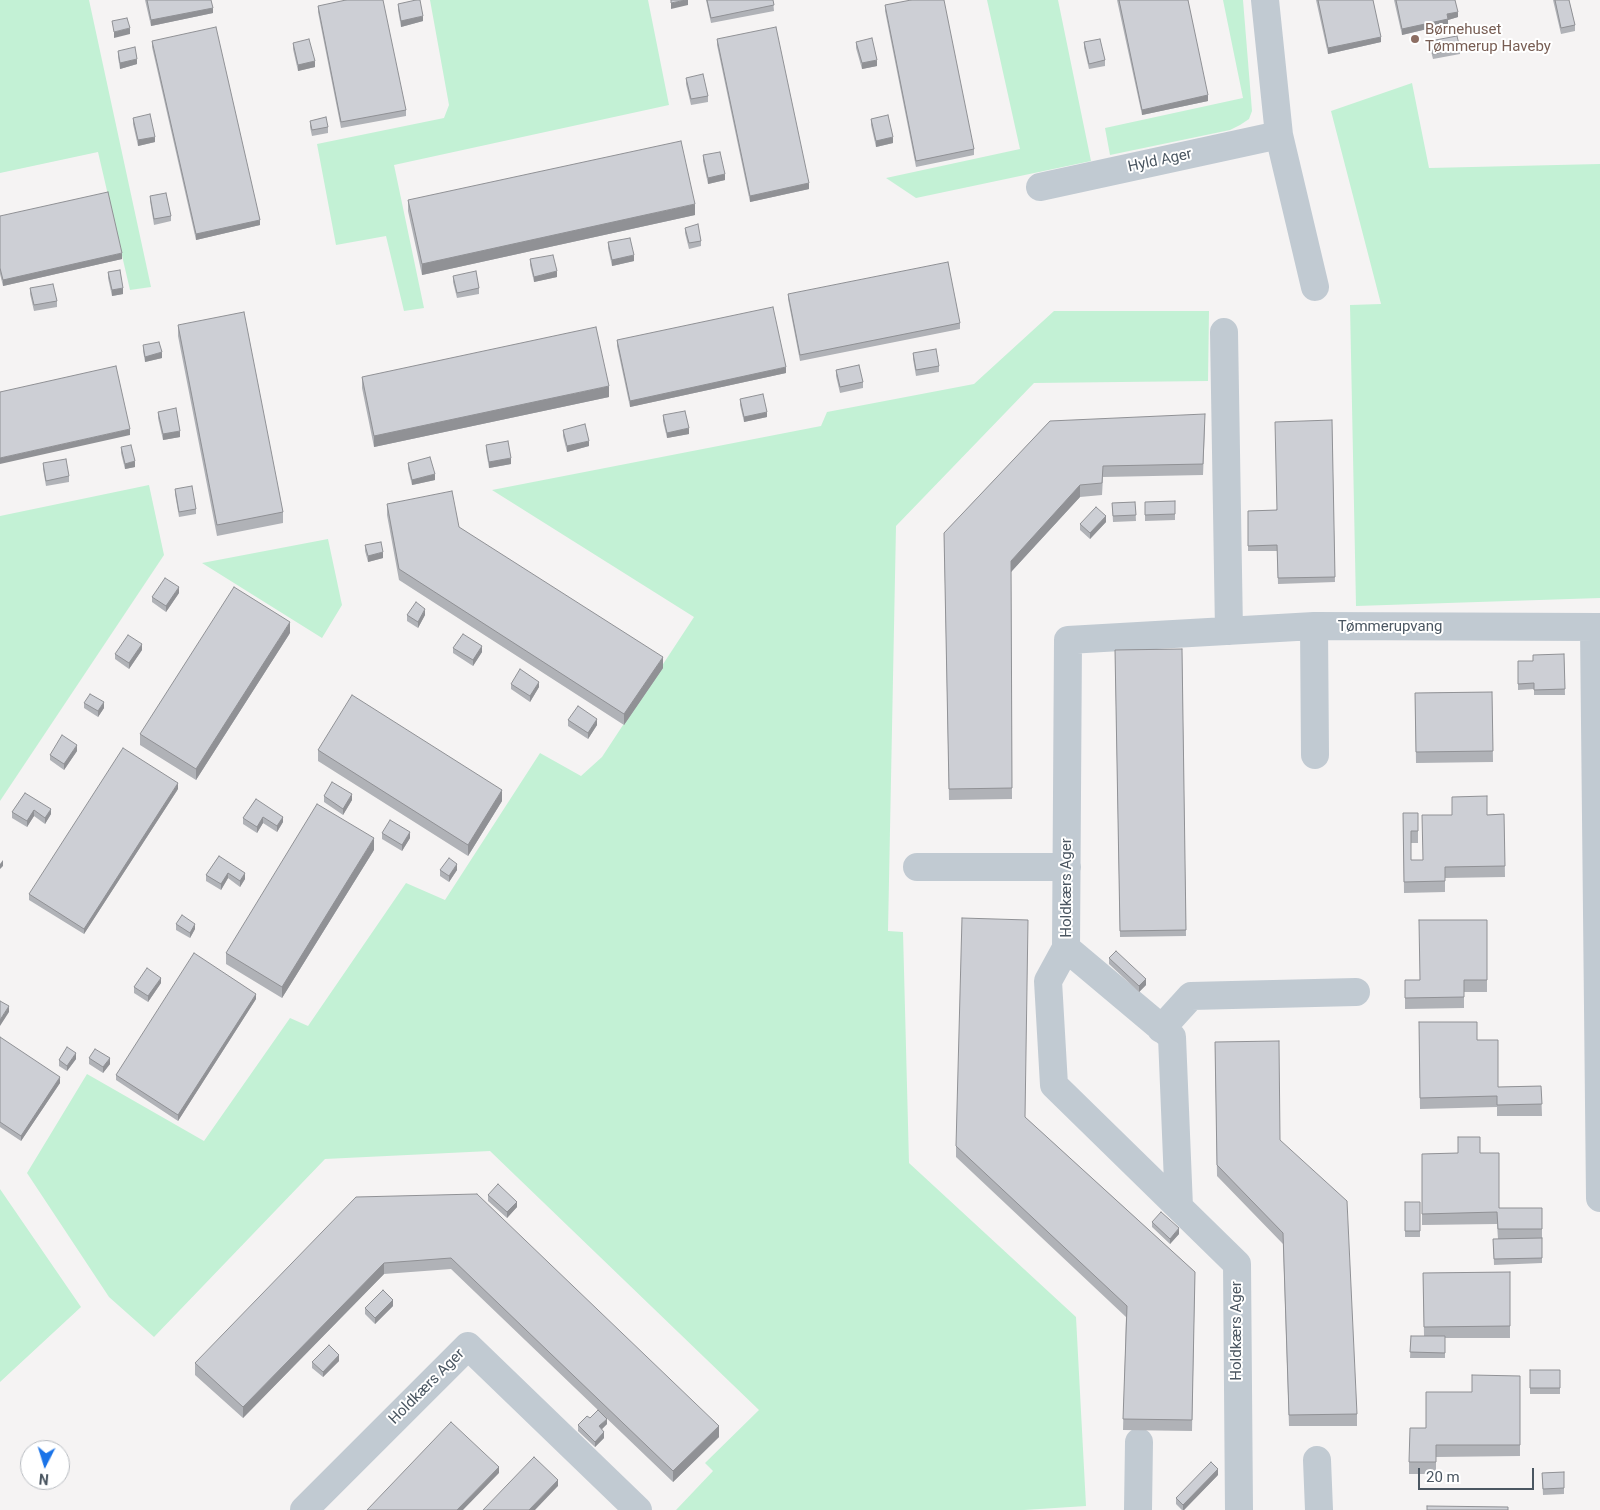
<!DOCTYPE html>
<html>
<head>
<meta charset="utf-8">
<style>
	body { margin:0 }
	#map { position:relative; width:1600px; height:1510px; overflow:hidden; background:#f5f3f3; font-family:Roboto,sans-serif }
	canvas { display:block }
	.north { position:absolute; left:20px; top:1440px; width:50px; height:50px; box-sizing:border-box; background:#fff; border:1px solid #b7bbc0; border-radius:50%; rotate:185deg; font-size:14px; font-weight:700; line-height:20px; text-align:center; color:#4a5661 }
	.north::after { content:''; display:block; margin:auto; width:18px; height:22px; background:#1a73e8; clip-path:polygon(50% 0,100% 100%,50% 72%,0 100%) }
	.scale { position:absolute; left:1418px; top:1468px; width:116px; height:22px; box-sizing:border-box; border:2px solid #4a5661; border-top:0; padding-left:6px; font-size:15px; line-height:18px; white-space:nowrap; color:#4a5661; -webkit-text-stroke:4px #fff; paint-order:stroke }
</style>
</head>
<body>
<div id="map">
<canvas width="1600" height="1510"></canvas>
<div class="north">N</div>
<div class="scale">20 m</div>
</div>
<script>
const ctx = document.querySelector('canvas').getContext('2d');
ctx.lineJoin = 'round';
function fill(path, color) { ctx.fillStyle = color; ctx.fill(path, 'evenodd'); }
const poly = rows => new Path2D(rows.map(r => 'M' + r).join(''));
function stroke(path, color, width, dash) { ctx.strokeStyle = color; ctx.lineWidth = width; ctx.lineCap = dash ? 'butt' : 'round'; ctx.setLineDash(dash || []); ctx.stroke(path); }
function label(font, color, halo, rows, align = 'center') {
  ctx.font = font + ' Roboto,sans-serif'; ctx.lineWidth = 4; ctx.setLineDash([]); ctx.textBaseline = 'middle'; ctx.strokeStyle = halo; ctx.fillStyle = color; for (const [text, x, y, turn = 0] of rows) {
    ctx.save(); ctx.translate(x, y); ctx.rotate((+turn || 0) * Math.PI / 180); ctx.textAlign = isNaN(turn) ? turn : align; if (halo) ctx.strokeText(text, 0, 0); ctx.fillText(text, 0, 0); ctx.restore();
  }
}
fill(poly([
	[0,0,89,0,151,287,130,290,98,152,0,173],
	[430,0,648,0,669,105,394,165,424,308,404,311,386,236,336,245,317,144,444,118,449,105],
	[987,0,1058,0,1091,161,916,198,886,178,1020,149],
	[1223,0,1243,0,1252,111,1249,119,1240,125,1230,130,1110,155,1105,128,1243,98],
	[1412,83,1429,168,1600,164,1600,598,1356,606,1350,305,1381,304,1331,111],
	[1054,311,1209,311,1208,381,1034,383,896,526,888,931,903,932,909,1163,1076,1317,1086,1506,1024,1510,676,1510,713,1471,705,1463,759,1410,490,1151,325,1159,154,1337,109,1297,27,1173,87,1074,204,1141,290,1018,308,1026,406,883,445,900,540,753,581,776,602,757,694,617,492,490,821,426,827,412,974,384],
	[149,485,164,555,0,801,0,516],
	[328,539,342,605,322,638,202,563],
	[0,1189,81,1307,0,1382]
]), '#c3f1d5');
stroke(poly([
	[1265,0,1279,135,1315,287],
	[1040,187,1279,135],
	[1224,332,1229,631],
	[1314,626,1315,755],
	[1594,627,1600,1198],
	[917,867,1067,867],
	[1066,948,1172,1037,1179,1207],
	[1161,1029,1191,996,1356,992],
	[1317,1460,1319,1510],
	[304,1510,468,1346,638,1510],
	[1138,1510,1139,1442],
	[1239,1510,1237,1264,1054,1085,1048,981,1066,948,1068,640,1314,626,1600,627]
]), '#c1cad2', 28);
fill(poly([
	[145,0,211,0,213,13,151,26],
	[706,0,773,0,774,11,711,23],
	[1117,0,1188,0,1208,101,1142,115],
	[1316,0,1373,0,1381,42,1328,54],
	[1394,0,1455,0,1458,17,1448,20,1448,24,1402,35],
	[1553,0,1569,0,1575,25,1575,31,1561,34],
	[398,4,423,21,401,27,398,10],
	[885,5,974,149,974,155,916,167,885,11],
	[318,6,406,110,406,116,341,128,318,12],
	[717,39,809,189,750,202,717,45],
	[152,41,260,225,196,240,152,47],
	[1430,41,1460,48,1460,54,1433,59,1430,47],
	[856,42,877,66,862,69,856,48],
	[1084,42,1105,60,1105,66,1089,69,1084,48],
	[293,43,315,67,298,71,293,49],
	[118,51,137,64,120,69,118,57],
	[686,78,708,96,708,102,691,105,686,84],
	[133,118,155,142,138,146,133,124],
	[871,119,893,143,876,147,871,125],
	[310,121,328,127,328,133,312,136,310,127],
	[703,155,725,180,708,184,703,161],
	[150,196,171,216,171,221,154,225,150,201],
	[408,200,695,215,422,275,408,211],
	[0,216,122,259,3,286,0,274],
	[685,228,701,241,701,246,689,249,685,233],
	[608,242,634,261,612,266,608,248],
	[530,259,557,277,534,282,530,265],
	[108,272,123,294,112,296,108,278],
	[453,276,479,288,479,294,457,298,453,282],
	[30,288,57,301,57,307,34,311,30,294],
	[788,294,960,323,960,329,800,361,788,299],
	[178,325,283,512,283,523,217,536,178,336],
	[617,340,786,373,630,407,617,346],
	[143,345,162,358,145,362,143,351],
	[913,353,939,366,939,372,916,376,913,359],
	[836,370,863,382,863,388,840,393,836,376],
	[362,377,609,397,374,447,362,388],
	[740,399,767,417,744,422,740,405],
	[158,412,180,437,163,440,158,418],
	[663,415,689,434,667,438,663,421],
	[1332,420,1335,582,1278,584,1277,551,1248,551,1248,511,1276,510],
	[1050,421,1205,425,1203,475,1103,477,1102,495,1080,497,1011,572,1012,799,949,800,944,533],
	[563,430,589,446,567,452,563,436],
	[486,445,511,464,489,468,486,451],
	[121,447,135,467,125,469,121,453],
	[43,463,69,476,69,482,46,486,43,469],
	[408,463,435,480,412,485,408,469],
	[175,489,196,509,196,514,179,517,175,494],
	[1175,501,1175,520,1145,521,1145,502],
	[1135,502,1136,521,1113,522,1112,503],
	[387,504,459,527,663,668,624,725,399,580,387,515],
	[1106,522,1090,539,1080,530,1080,524],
	[365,545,383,558,368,562,365,551],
	[179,593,166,612,152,602,152,597],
	[407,615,425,615,418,628,407,621],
	[290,633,196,780,140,745,140,734],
	[453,648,482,652,473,666,453,653],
	[1182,649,1186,936,1120,937,1115,650],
	[142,650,129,669,115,659,115,654],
	[1564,654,1565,695,1534,695,1534,689,1518,690,1518,661,1533,661],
	[511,684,539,687,530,702,511,689],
	[1492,692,1493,762,1416,763,1415,693],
	[84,703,104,708,98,717,84,708],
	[568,720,597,725,588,739,568,726],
	[318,750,502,801,468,856,318,761],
	[77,751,64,770,50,760,50,755],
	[178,789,84,934,29,900,29,894],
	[25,793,51,814,45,824,34,816,27,827,12,818,12,812],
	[324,796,352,800,343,815,324,802],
	[256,799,283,822,277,832,263,823,257,833,243,824,243,818],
	[1403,813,1418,813,1418,843,1411,843,1411,860,1423,860,1487,815,1504,814,1505,877,1445,878,1445,892,1404,893],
	[382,833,410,838,402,851,382,839],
	[374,850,282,998,226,964,226,953],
	[219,856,245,879,240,887,228,878,221,890,206,881,206,875],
	[440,870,457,870,449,882,440,876],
	[1487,920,1487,992,1464,992,1464,1008,1405,1009,1405,980,1420,980],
	[176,924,195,929,190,938,176,930],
	[1109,958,1146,985,1139,992,1109,964],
	[161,983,148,1002,134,993,134,987],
	[256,999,178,1121,116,1080,116,1075],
	[1419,1022,1477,1040,1498,1087,1541,1086,1542,1116,1497,1116,1497,1107,1420,1109],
	[0,1037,60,1083,21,1141,0,1127],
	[1215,1042,1357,1414,1357,1426,1289,1426,1283,1244,1217,1176],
	[89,1058,110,1064,103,1073,89,1064],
	[76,1059,67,1071,59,1066,59,1060],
	[1026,1118,1195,1272,1192,1431,1123,1430,1126,1317,956,1157,956,1146],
	[1480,1153,1499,1208,1542,1208,1542,1263,1494,1265,1493,1239,1498,1239,1497,1224,1422,1225,1422,1154],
	[477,1194,719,1437,673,1482,451,1269,384,1274,243,1418,195,1375,195,1363],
	[488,1195,517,1207,507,1218,488,1201],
	[1405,1202,1420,1202,1420,1237,1405,1237],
	[1152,1222,1179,1234,1170,1244,1152,1227],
	[1510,1272,1510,1338,1445,1338,1445,1358,1410,1358,1411,1336,1424,1336,1423,1273],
	[393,1306,375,1324,365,1314,365,1308],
	[339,1361,323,1377,312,1368,312,1362],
	[1530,1370,1560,1370,1560,1394,1530,1394],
	[1520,1376,1520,1456,1436,1457,1436,1474,1409,1474,1409,1462,1426,1428,1472,1392],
	[590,1418,607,1424,602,1429,604,1438,595,1447,578,1431,578,1425],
	[1564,1472,1564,1494,1543,1495,1542,1473],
	[1218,1475,1184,1510,1182,1510,1176,1504,1176,1498]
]), '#b0b2b7');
fill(poly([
	[686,0,688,0,688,5,671,9,671,3],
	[213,8,213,13,151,26,151,20],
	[1458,12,1458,17,1448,20,1448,24,1402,35,1402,29,1447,14],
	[423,16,423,21,401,27,401,21],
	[130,28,130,34,114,38,114,32],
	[1381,37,1381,42,1328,54,1328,48],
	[137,59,137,64,120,69,120,63],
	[877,60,877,66,862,69,862,63],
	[315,61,315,67,298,71,298,65],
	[1208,95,1208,101,1142,115,1142,110],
	[155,137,155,142,138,146,138,140],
	[893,137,893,143,876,147,876,141],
	[725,174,725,180,708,184,708,178],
	[809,183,809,189,750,202,750,196],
	[695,204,695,215,422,275,422,264],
	[260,220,260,225,196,240,196,234],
	[122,253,122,259,3,286,3,280],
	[634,255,634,261,612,266,612,260],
	[557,271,557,277,534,282,534,277],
	[123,288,123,294,112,296,112,290],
	[162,352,162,358,145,362,145,357],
	[786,367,786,373,630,407,630,401],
	[609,386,609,397,374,447,374,436],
	[767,412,767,417,744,422,744,417],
	[689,428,689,434,667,438,667,433],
	[130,429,130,435,0,464,0,458],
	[180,431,180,437,163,440,163,434],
	[589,441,589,446,567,452,567,446],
	[511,458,511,464,489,468,489,462],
	[135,461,135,467,125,469,125,464],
	[435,474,435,480,412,485,412,480],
	[1080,485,1080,497,1011,572,1011,561],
	[1106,516,1106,522,1090,539,1090,533],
	[383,552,383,558,368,562,368,556],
	[179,587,179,593,166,612,166,606],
	[425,609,425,615,418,628,418,622],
	[290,622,290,633,196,780,196,769],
	[142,644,142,650,129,669,129,663],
	[482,646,482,652,473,666,473,660],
	[663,657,663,668,624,725,624,714],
	[539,682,539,687,530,702,530,696],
	[104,702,104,708,98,717,98,711],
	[597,719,597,725,588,739,588,733],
	[77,745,77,751,64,770,64,764],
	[178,783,178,789,84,934,84,929],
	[502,790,502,801,468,856,468,845],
	[352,794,352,800,343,815,343,809],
	[51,809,51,814,45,824,45,818],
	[34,810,34,816,27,827,27,821],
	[263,817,263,823,257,833,257,827],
	[283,817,283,822,277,832,277,826],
	[410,832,410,838,402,851,402,845],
	[374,838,374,850,282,998,282,987],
	[3,860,3,866,0,869,0,864],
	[457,864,457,870,449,882,449,876],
	[228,873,228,878,221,890,221,884],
	[245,873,245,879,240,887,240,881],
	[195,924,195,929,190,938,190,933],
	[161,978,161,983,148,1002,148,996],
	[1146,979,1146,985,1139,992,1139,986],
	[256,994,256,999,178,1121,178,1115],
	[9,1006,9,1012,0,1026,0,1020],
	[76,1053,76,1059,67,1071,67,1066],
	[110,1058,110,1064,103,1073,103,1067],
	[60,1077,60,1083,21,1141,21,1136],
	[517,1202,517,1207,507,1218,507,1212],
	[1179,1228,1179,1234,1170,1244,1170,1239],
	[384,1263,384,1274,243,1418,243,1407],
	[393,1300,393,1306,375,1324,375,1318],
	[339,1355,339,1361,323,1377,323,1372],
	[607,1419,607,1424,599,1432,599,1426],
	[719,1426,719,1437,673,1482,673,1471],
	[604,1432,604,1438,595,1447,595,1442],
	[499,1467,499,1473,463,1510,457,1510],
	[1218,1469,1218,1475,1184,1510,1183,1510,1183,1505],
	[558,1480,558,1486,535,1510,529,1510]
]), '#909195');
const building = poly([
	[147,0,211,0,213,8,151,20,147,0],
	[346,0,383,0,406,110,341,122,318,6,346,0],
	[416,0,420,0,423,16,401,21,398,4,416,0],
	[671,0,686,0,671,3,671,0],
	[707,0,773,0,774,5,711,18,707,0],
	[911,0,944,0,974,149,916,161,885,5,911,0],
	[1119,0,1188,0,1208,95,1142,110,1119,0],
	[1318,0,1373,0,1381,37,1328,48,1318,0],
	[1396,0,1455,0,1458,12,1447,14,1448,19,1402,29,1396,0],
	[1555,0,1569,0,1575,25,1561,28,1555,0],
	[127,18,130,28,114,32,112,21,127,18],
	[216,27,260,220,196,234,152,41,216,27],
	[776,27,809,183,750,196,717,39,776,27],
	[1457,36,1460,48,1433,54,1430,41,1457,36],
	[872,38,877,60,862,63,856,42,872,38],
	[309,39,315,61,298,65,293,43,309,39],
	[1100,39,1105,60,1089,64,1084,42,1100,39],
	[135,47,137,59,120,63,118,51,135,47],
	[703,74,708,96,691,99,686,78,703,74],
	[150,114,155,137,138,140,133,118,150,114],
	[888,115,893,137,876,141,871,119,888,115],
	[326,117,328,127,312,130,310,121,326,117],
	[681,141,695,204,422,264,408,200,681,141],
	[720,152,725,174,708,178,703,155,720,152],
	[108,192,122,253,3,280,0,268,0,216,108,192],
	[166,193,171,216,154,219,150,196,166,193],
	[698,224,701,241,689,243,685,228,698,224],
	[630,238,634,255,612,260,608,242,630,238],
	[553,255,557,271,534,277,530,259,553,255],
	[948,262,960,323,800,355,788,294,948,262],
	[120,270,123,288,112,290,108,272,120,270],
	[476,271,479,288,457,293,453,276,476,271],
	[53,284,57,301,34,305,30,288,53,284],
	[773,307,786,367,630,401,617,340,773,307],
	[244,312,283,512,217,525,178,325,244,312],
	[596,327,609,386,374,436,362,377,596,327],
	[159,342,162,352,145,357,143,345,159,342],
	[936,349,939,366,916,370,913,353,936,349],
	[859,365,863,382,840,387,836,370,859,365],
	[116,366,130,429,0,458,0,392,116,366],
	[763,394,767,412,744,417,740,399,763,394],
	[176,408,180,431,163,434,158,412,176,408],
	[685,411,689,428,667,433,663,415,685,411],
	[1205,414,1203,464,1103,466,1102,483,1080,485,1011,561,1012,788,949,789,944,533,1050,421,1205,414],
	[1332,420,1335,577,1278,578,1277,545,1248,546,1248,511,1277,510,1275,422,1332,420],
	[585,424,589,441,567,446,563,430,585,424],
	[508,441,511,458,489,462,486,445,508,441],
	[131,445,135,461,125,464,121,447,131,445],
	[430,457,435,474,412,480,408,463,430,457],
	[66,459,69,476,46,481,43,463,66,459],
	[192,486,196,509,179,512,175,489,192,486],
	[452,491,459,527,663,657,624,714,399,569,387,504,452,491],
	[1175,501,1175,514,1145,515,1145,502,1175,501],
	[1135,502,1136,515,1113,516,1112,503,1135,502],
	[1096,507,1106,516,1090,533,1080,524,1096,507],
	[381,542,383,552,368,556,365,545,381,542],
	[165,578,179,587,166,606,152,597,165,578],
	[234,587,290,622,196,769,140,734,234,587],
	[416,602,425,609,418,622,407,615,416,602],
	[463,634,482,646,473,660,453,648,463,634],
	[128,635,142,644,129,663,115,654,128,635],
	[1182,649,1186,930,1120,931,1115,650,1182,649],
	[1564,654,1565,689,1534,690,1534,683,1518,684,1518,661,1533,661,1533,655,1564,654],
	[520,669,539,682,530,696,511,684,520,669],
	[1492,692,1493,751,1416,752,1415,693,1492,692],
	[90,694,104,702,98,711,84,703,90,694],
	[352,695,502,790,468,845,318,750,352,695],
	[578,706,597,719,588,733,568,720,578,706],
	[62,735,77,745,64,764,50,755,62,735],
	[123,748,178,783,84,929,29,894,123,748],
	[332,782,352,794,343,809,324,796,332,782],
	[25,793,51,809,45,818,34,810,27,821,12,812,25,793],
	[1487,796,1487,815,1504,814,1505,866,1445,867,1445,881,1404,882,1403,813,1418,813,1418,831,1411,831,1411,860,1423,860,1422,815,1452,815,1452,797,1487,796],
	[256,799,283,817,277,826,263,817,257,827,243,818,256,799],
	[317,804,374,838,282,987,226,953,317,804],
	[390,820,410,832,402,845,382,833,390,820],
	[219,856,245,873,240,881,228,873,221,884,206,875,219,856],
	[449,858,457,864,449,876,440,870,449,858],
	[182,915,195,924,190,933,176,924,182,915],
	[962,918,1028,920,1025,1117,1195,1272,1192,1420,1123,1419,1127,1306,956,1146,962,918],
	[1419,920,1487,920,1487,980,1464,980,1464,997,1405,998,1405,980,1420,980,1419,920],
	[1116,951,1146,979,1139,986,1109,958,1116,951],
	[194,953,256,994,178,1115,116,1075,194,953],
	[147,968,161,978,148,996,134,987,147,968],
	[0,1001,9,1006,0,1020,0,1001],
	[1419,1022,1477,1022,1477,1040,1498,1040,1498,1087,1541,1086,1542,1104,1497,1105,1497,1096,1420,1098,1419,1022],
	[0,1037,60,1077,21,1136,0,1122,0,1037],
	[1279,1041,1280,1140,1347,1201,1357,1414,1289,1415,1283,1233,1217,1165,1215,1042,1279,1041],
	[67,1047,76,1053,67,1066,59,1060,67,1047],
	[95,1049,110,1058,103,1067,89,1058,95,1049],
	[1458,1137,1480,1137,1480,1153,1499,1153,1499,1208,1542,1208,1542,1229,1498,1229,1497,1212,1422,1214,1422,1154,1458,1153,1458,1137],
	[498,1184,517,1202,507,1212,488,1195,498,1184],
	[477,1194,719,1426,673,1471,451,1258,384,1263,243,1407,195,1363,356,1197,477,1194],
	[1405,1202,1420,1202,1420,1231,1405,1231,1405,1202],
	[1161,1212,1179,1228,1170,1239,1152,1222,1161,1212],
	[1542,1238,1542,1258,1494,1259,1493,1239,1542,1238],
	[1510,1272,1510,1326,1424,1327,1423,1273,1510,1272],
	[383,1290,393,1300,375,1318,365,1308,383,1290],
	[1411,1336,1445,1336,1445,1353,1410,1352,1411,1336],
	[329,1345,339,1355,323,1372,312,1362,329,1345],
	[1530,1370,1560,1370,1560,1388,1530,1388,1530,1370],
	[1472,1375,1520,1376,1520,1445,1436,1445,1436,1462,1409,1462,1410,1428,1426,1428,1426,1392,1472,1392,1472,1375],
	[598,1410,607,1419,599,1426,604,1432,595,1442,578,1425,587,1416,590,1418,598,1410],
	[451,1422,499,1467,457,1510,367,1510,451,1422],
	[534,1457,558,1480,529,1510,483,1510,534,1457],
	[1211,1462,1218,1469,1183,1505,1176,1498,1211,1462],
	[1564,1472,1564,1488,1543,1489,1542,1473,1564,1472],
	[1427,1506,1508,1507,1508,1510,1427,1510,1427,1506]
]);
fill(building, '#cdcfd5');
stroke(building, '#909195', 1);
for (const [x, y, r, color] of [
	[1415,39,5,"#8d6e63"]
]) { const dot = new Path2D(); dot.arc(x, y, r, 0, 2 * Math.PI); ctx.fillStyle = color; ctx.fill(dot); stroke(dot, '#fff', 2); }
label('15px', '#785e54', '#fff', [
	["Børnehuset",1425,30],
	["Tømmerup Haveby",1425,47]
], 'left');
label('15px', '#4a5661', '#fff', [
	["Hyld Ager",1160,161,-12],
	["Tømmerupvang",1390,627],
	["Holdkærs Ager",1067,888,-90],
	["Holdkærs Ager",1237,1331,-90],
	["Holdkærs Ager",427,1387,-45]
]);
</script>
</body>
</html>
